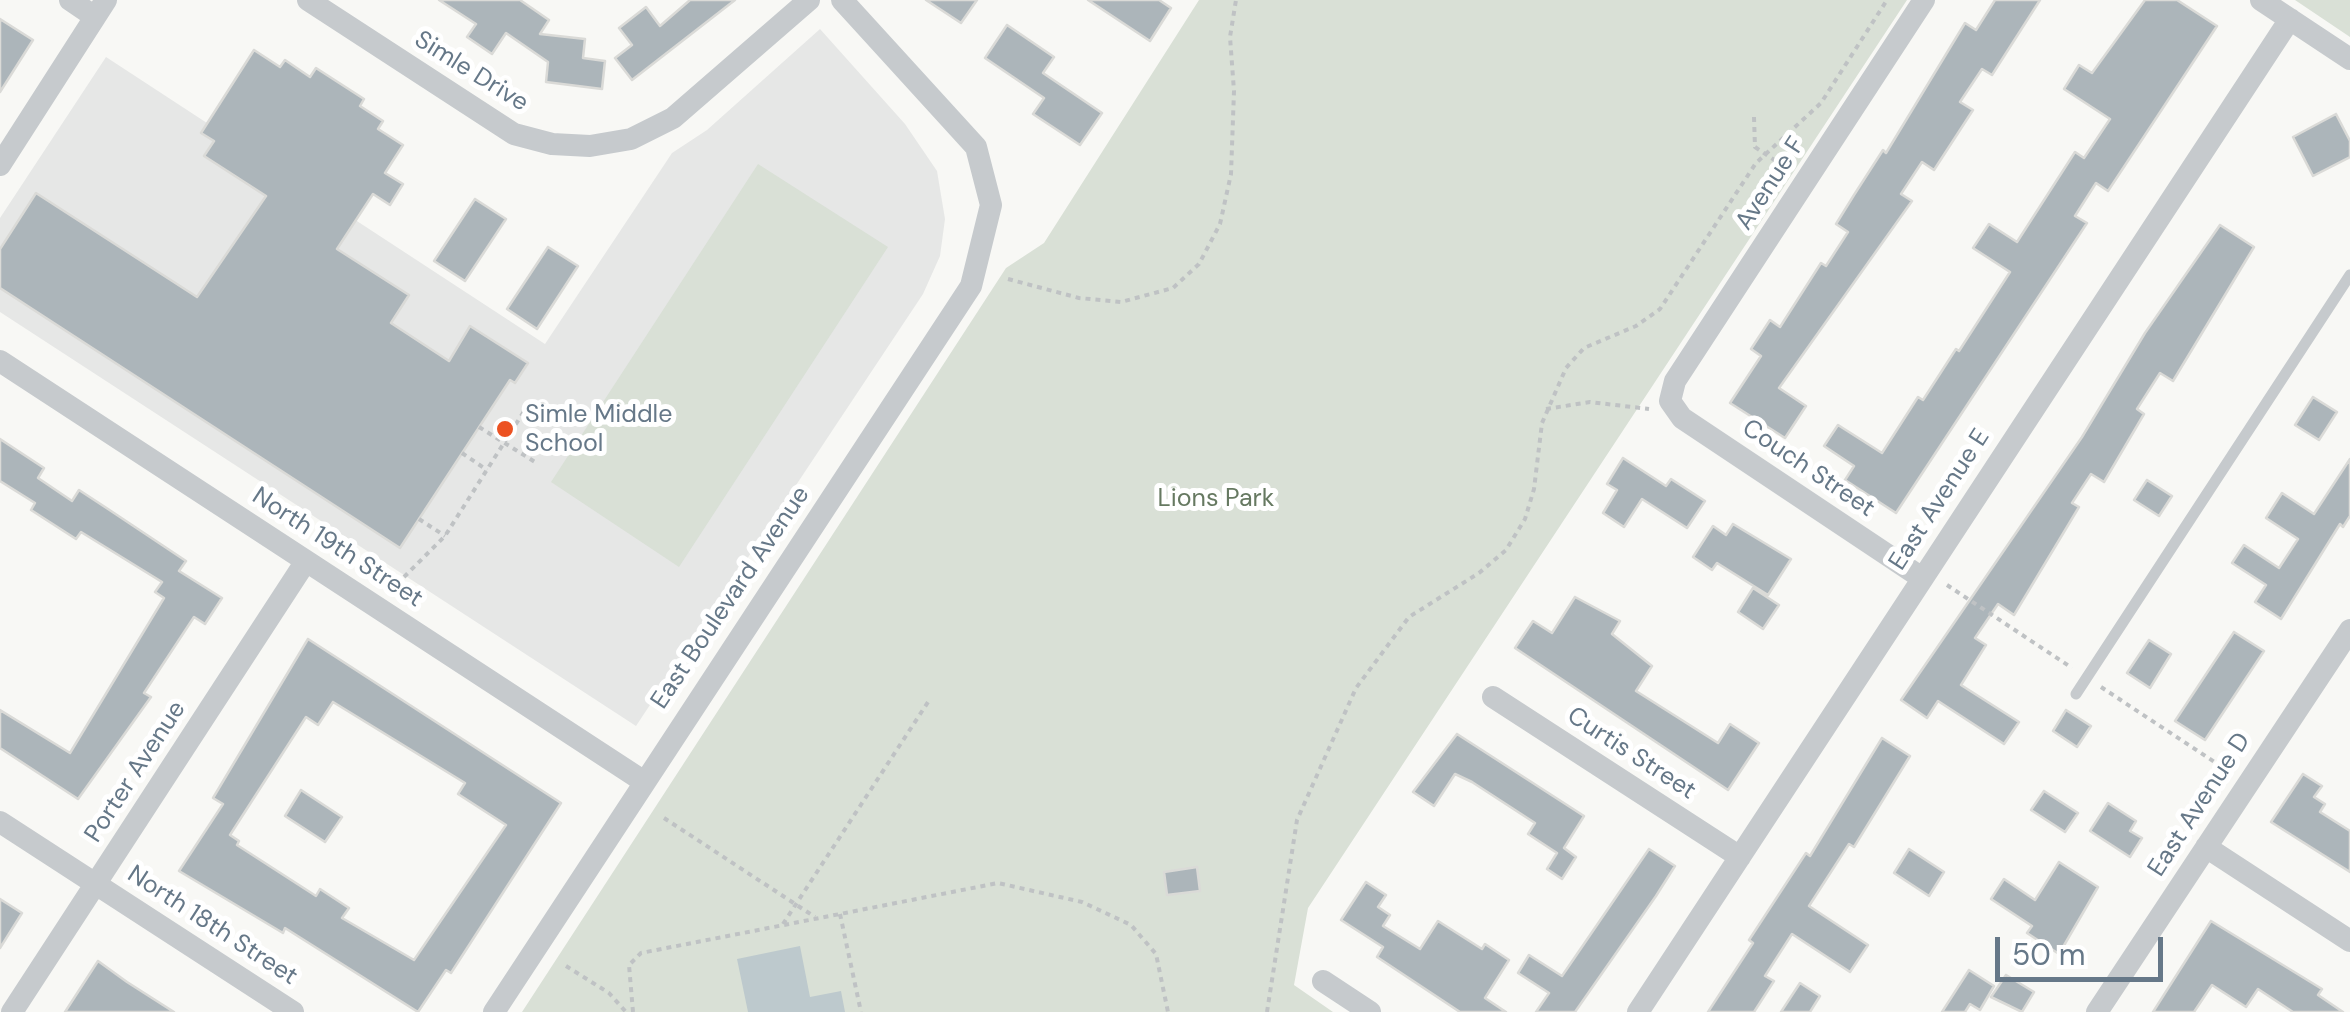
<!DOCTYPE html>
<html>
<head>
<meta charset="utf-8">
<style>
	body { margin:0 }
	#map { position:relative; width:2350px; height:1012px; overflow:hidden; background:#f8f8f5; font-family:"DM Sans",sans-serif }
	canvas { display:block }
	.scale { position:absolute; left:1995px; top:937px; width:168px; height:45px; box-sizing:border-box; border:5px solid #667888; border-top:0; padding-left:12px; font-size:30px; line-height:35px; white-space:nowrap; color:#667888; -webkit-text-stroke:8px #fff; paint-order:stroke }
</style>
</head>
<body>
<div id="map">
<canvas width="2350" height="1012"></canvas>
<div class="scale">50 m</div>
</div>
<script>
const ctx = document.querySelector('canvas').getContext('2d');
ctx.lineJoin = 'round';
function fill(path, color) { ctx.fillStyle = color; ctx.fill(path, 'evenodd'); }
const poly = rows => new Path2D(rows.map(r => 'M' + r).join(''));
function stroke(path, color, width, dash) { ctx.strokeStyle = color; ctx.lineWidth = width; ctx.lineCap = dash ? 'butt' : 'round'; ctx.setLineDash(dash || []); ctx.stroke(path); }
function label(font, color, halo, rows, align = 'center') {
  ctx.font = font + ' "DM Sans",sans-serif'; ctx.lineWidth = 10; ctx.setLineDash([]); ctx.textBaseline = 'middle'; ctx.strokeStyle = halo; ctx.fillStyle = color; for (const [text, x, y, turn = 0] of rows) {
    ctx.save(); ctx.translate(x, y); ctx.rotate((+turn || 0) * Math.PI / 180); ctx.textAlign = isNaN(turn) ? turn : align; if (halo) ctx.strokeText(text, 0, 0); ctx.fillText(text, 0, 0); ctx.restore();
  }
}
fill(poly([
	[820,29,905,124,937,171,945,219,940,256,923,294,636,726,0,312,0,218,106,57,545,344,672,153,707,130]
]), '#e6e7e6');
fill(poly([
	[1199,0,1907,0,1308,908,1294,985,1333,1012,522,1012,1006,268,1044,243],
	[2295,0,2350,0,2350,37],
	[758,164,888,247,679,567,551,482]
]), '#d9e0d6');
fill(poly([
	[800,946,810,997,841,991,845,1012,748,1012,737,959]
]), '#bdc9cd');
const building = poly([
	[439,0,520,0,549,20,540,34,585,39,583,58,605,61,602,89,546,82,548,62,506,33,492,54,467,37,476,24,439,0],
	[690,0,735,0,632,80,615,58,632,45,619,28,646,7,660,26,690,0],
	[926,0,977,0,961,23,926,0],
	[1088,0,1159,0,1171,8,1150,41,1088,0],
	[1995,0,2040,0,1992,75,1982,69,1960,102,1973,110,1934,170,1922,162,1901,194,1912,201,1779,388,1806,406,1785,438,1730,403,1761,356,1751,349,1770,320,1780,327,1821,263,1826,266,1848,232,1836,224,1854,195,1883,150,1886,153,1965,23,1976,30,1995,0],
	[2145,0,2177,0,2217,26,2108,191,2096,183,2075,216,2087,223,1896,513,1845,480,1854,466,1824,446,1838,425,1882,453,1918,397,1923,400,1956,349,1959,351,2010,272,1973,248,1989,224,2017,242,2075,152,2084,158,2110,119,2064,89,2079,65,2092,73,2145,0],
	[0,19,33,40,0,92,0,19],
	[1007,25,1054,57,1043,73,1102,113,1080,145,1033,114,1044,98,985,58,1007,25],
	[254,50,280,67,285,60,310,77,316,68,364,99,360,106,383,121,378,129,403,145,385,173,403,184,390,205,373,194,337,249,409,295,391,323,449,361,470,326,528,363,515,383,510,380,400,548,0,288,0,249,36,193,197,297,266,196,204,156,214,141,201,133,254,50],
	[2336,114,2350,141,2350,157,2313,176,2293,137,2336,114],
	[475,199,506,219,465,281,434,261,475,199],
	[2220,225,2254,247,2173,381,2160,373,2137,409,2144,414,2104,482,2091,474,2072,503,2079,507,2014,615,1998,604,1975,638,1986,645,1961,685,2019,722,2004,744,1938,701,1927,718,1901,700,2082,437,2145,333,2220,225],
	[548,247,578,266,537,329,507,309,548,247],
	[2313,397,2337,412,2319,440,2295,425,2313,397],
	[0,439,44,468,38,478,72,501,79,490,108,509,186,561,179,571,222,598,205,624,194,617,144,693,151,697,78,799,0,748,0,710,70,753,164,598,155,592,162,582,81,532,76,539,31,510,35,503,0,481,0,439],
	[1623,458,1666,486,1671,479,1705,501,1687,528,1642,499,1624,527,1603,513,1617,490,1607,484,1623,458],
	[2350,459,2350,516,2343,527,2340,524,2281,619,2255,602,2266,585,2232,563,2244,545,2279,568,2298,539,2266,518,2282,493,2314,514,2350,459],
	[2147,480,2172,496,2159,516,2134,500,2147,480],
	[1733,524,1791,559,1768,595,1717,563,1712,570,1693,557,1713,526,1726,535,1733,524],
	[1753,588,1779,605,1763,629,1738,612,1753,588],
	[1575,597,1620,621,1612,634,1652,666,1636,691,1718,743,1730,724,1759,743,1728,790,1515,648,1533,621,1552,633,1575,597],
	[2234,632,2264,651,2205,740,2175,721,2234,632],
	[308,639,561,803,451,973,446,970,418,1012,285,928,283,933,179,871,223,804,213,798,308,639],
	[333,702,465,783,458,794,506,825,414,960,342,918,349,908,320,889,316,896,237,845,239,841,230,835,306,717,318,725,333,702],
	[2149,640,2171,654,2150,688,2127,673,2149,640],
	[2066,710,2091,726,2077,747,2053,731,2066,710],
	[1457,734,1584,816,1564,848,1576,857,1562,879,1547,869,1557,853,1528,834,1535,823,1472,782,1455,774,1434,806,1413,792,1457,734],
	[1882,738,1910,756,1854,847,1849,844,1809,906,1868,945,1850,972,1792,934,1765,976,1774,981,1754,1012,1708,1012,1753,943,1749,940,1806,853,1810,856,1882,738],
	[2303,774,2322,786,2314,797,2325,804,2320,812,2350,831,2350,872,2271,822,2303,774],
	[301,790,342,817,325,842,285,816,301,790],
	[2044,791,2078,813,2065,832,2031,810,2044,791],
	[2108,803,2136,821,2130,831,2142,838,2130,857,2090,831,2108,803],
	[1649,849,1675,866,1656,896,1575,1012,1536,1012,1549,993,1518,973,1529,955,1562,976,1649,849],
	[1909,849,1944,872,1929,896,1894,873,1909,849],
	[2059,862,2098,887,2059,954,2027,933,2032,926,1991,899,2004,879,2035,900,2059,862],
	[1197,867,1200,891,1167,895,1164,872,1197,867],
	[1366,882,1386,895,1378,907,1390,915,1383,926,1420,949,1438,921,1482,949,1485,944,1509,960,1485,998,1506,1012,1460,1012,1377,957,1383,947,1341,920,1366,882],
	[0,899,22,913,0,948,0,899],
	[2211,921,2322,989,2318,995,2343,1012,2293,1012,2258,989,2246,1007,2212,985,2194,1012,2153,1012,2211,921],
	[98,961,127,982,174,1012,65,1012,98,961],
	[1969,970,1994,986,1980,1010,1970,1004,1965,1012,1942,1012,1969,970],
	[2006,975,2034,992,2022,1012,1991,997,2006,975],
	[1800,983,1820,996,1810,1012,1781,1012,1800,983]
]);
fill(building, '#acb5ba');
stroke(building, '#dadad7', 2.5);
stroke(poly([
	[1754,117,1755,147,1789,170],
	[1008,279,1079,298,1121,302,1173,288,1199,264,1220,224,1231,174,1234,91,1230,37,1236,0],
	[1546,409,1590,402,1649,409],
	[479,427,535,462],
	[462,453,487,470],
	[419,519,445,536],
	[404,577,445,536,528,405,558,423],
	[1947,585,2072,668],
	[2101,687,2222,767],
	[664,818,815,917],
	[840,914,861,1012],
	[783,924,930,699],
	[566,966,609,993,626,1012],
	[633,1012,629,965,641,953,998,883,1082,902,1131,925,1156,954,1168,1012],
	[1267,1012,1297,820,1356,688,1409,617,1479,573,1506,550,1525,519,1534,489,1542,423,1566,368,1584,348,1636,326,1660,309,1756,163,1821,103,1887,0]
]), '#bfc2c4', 4, [5, 5]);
stroke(poly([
	[2076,694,2350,275]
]), '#c6cacd', 11);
stroke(poly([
	[70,0,95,17],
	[308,0,514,134,552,144,590,146,631,139,673,118,809,0],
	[2261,0,2350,59],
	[0,165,106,0],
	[0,361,643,781],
	[1922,578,1682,418,1670,401,1675,381,1924,0],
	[1493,697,1740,857],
	[0,822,293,1012],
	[2206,847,2350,941],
	[1323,981,1370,1012],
	[12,1012,306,561],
	[494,1012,971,286,991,205,976,147,842,0],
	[1638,1012,2290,19],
	[2097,1012,2350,630]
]), '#c6cacd', 22);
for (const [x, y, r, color] of [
	[505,429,10,"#ec5222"]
]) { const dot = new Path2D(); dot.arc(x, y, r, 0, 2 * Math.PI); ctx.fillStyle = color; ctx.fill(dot); stroke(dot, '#fff', 4); }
label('25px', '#667888', '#fff', [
	["Simle Drive",471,72,32],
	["Avenue F",1771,184,-57],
	["Couch Street",1808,469,34],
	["East Avenue E",1940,500,-57],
	["North 19th Street",337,548,33],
	["East Boulevard Avenue",731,598,-56],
	["Curtis Street",1631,754,33],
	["Porter Avenue",136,772,-57],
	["East Avenue D",2200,805,-57],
	["North 18th Street",212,926,33]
]);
label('25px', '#667888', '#fff', [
	["Simle Middle",525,415],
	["School",525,444]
], 'left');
label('25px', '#667961', '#fff', [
	["Lions Park",1216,499]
]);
</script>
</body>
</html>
